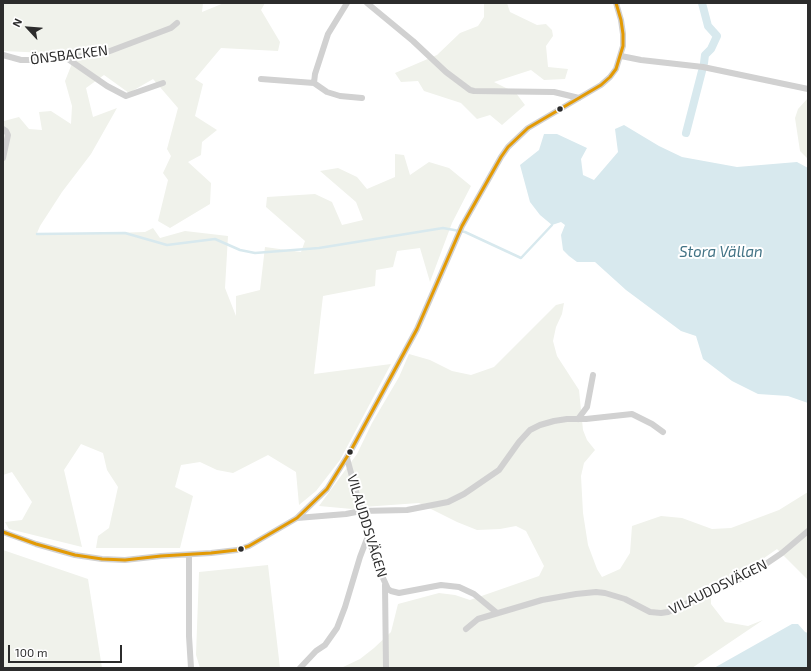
<!DOCTYPE html>
<html>
<head>
<meta charset="utf-8">
<style>
	body { margin:0 }
	#map { position:relative; width:811px; height:671px; overflow:hidden; background:#fff; font-family:"Exo 2",sans-serif }
	canvas { display:block }
	.frame { position:absolute; inset:0; border:4px solid #2c2c2c; pointer-events:none }
	.north { position:absolute; left:8px; top:8px; width:40px; height:40px; -webkit-text-stroke:3px #fff; paint-order:stroke; rotate:296deg; font-size:11px; font-weight:700; line-height:16px; text-align:center; color:#2c2c2c }
	.north::after { content:''; display:block; margin:auto; width:14px; height:18px; background:#2c2c2c; clip-path:polygon(50% 0,100% 100%,50% 72%,0 100%) }
	.scale { position:absolute; left:8px; top:645px; width:114px; height:18px; box-sizing:border-box; border:2px solid #2c2c2c; border-top:0; padding-left:5px; font-size:12px; line-height:14px; white-space:nowrap; color:#2c2c2c; -webkit-text-stroke:3px #fff; paint-order:stroke }
</style>
</head>
<body>
<div id="map">
<canvas width="811" height="671"></canvas>
<div class="frame"></div>
<div class="north">N</div>
<div class="scale">100 m</div>
</div>
<script>
const ctx = document.querySelector('canvas').getContext('2d');
ctx.lineJoin = 'round';
function fill(path, color) { ctx.fillStyle = color; ctx.fill(path, 'evenodd'); }
const poly = rows => new Path2D(rows.map(r => 'M' + r).join(''));
function stroke(path, color, width, dash) { ctx.strokeStyle = color; ctx.lineWidth = width; ctx.lineCap = dash ? 'butt' : 'round'; ctx.setLineDash(dash || []); ctx.stroke(path); }
function label(font, color, halo, rows, align = 'center') {
  ctx.font = font + ' "Exo 2",sans-serif'; ctx.lineWidth = 4; ctx.setLineDash([]); ctx.textBaseline = 'middle'; ctx.strokeStyle = halo; ctx.fillStyle = color; for (const [text, x, y, turn = 0] of rows) {
    ctx.save(); ctx.translate(x, y); ctx.rotate((+turn || 0) * Math.PI / 180); ctx.textAlign = isNaN(turn) ? turn : align; if (halo) ctx.strokeText(text, 0, 0); ctx.fillText(text, 0, 0); ctx.restore();
  }
}
fill(poly([
	[3,3,203,3,202,12,224,3,265,3,261,10,280,42,278,51,221,48,195,79,203,84,195,116,217,130,202,142,201,155,188,162,211,183,210,204,170,228,158,221,168,180,163,173,171,156,167,149,178,108,153,79,129,93,104,75,86,88,93,117,117,108,91,154,62,192,40,226,37,233,78,234,145,232,153,228,160,238,185,231,228,236,225,288,236,316,236,296,260,290,265,247,301,252,305,241,266,207,267,197,315,194,332,202,342,225,363,220,356,202,320,171,338,168,357,177,367,189,395,177,395,154,404,155,410,175,429,162,449,168,471,186,452,223,430,282,420,248,397,251,393,267,376,270,375,286,323,296,314,374,391,364,340,460,316,491,299,505,296,472,268,455,233,473,217,470,200,462,181,465,175,487,193,496,180,548,96,548,98,536,109,528,118,487,107,470,103,453,81,444,64,470,82,547,9,529,5,522,22,520,32,502,12,472,3,475,3,124,4,121,19,117,29,129,42,130,39,112,51,111,71,124,72,106,65,81,71,66,69,54,3,51],
	[484,3,507,3,510,12,537,25,546,24,552,30,553,36,546,46,548,67,568,69,565,79,544,80,531,70,494,82,516,93,525,105,502,125,490,115,477,119,461,103,424,91,418,81,401,82,395,73,437,55,460,33,478,26,484,17],
	[808,98,808,159,800,151,795,118,798,109],
	[564,303,562,314,556,327,553,341,557,356,579,390,583,430,587,440,595,450,584,463,581,476,583,513,588,545,597,569,602,577,620,569,630,553,632,526,661,516,682,518,712,529,731,528,779,510,808,492,808,580,777,549,744,572,711,592,711,604,725,622,748,626,763,620,692,668,341,668,360,659,374,648,391,632,398,604,439,593,455,595,470,600,539,576,544,566,526,531,516,526,500,529,477,530,457,522,419,503,363,507,352,509,319,506,357,454,372,423,399,377,409,354,430,360,452,371,471,375,494,367,556,305],
	[3,550,88,579,102,668,3,668],
	[268,565,280,668,200,668,196,655,199,572]
]), '#f0f2eb');
fill(poly([
	[624,125,659,146,682,157,737,167,797,162,808,168,808,403,788,396,758,394,732,381,703,359,696,336,681,331,626,290,595,262,577,262,569,256,563,250,561,235,565,225,561,222,552,225,540,215,530,202,520,165,539,150,544,134,557,134,587,148,581,159,583,175,594,180,618,152,615,129],
	[792,624,798,624,805,632,808,633,808,668,714,668]
]), '#d8e9ee');
stroke(poly([
	[37,234,125,233,167,245,215,239,240,250,255,253,319,248,443,228,465,232,521,258,552,225]
]), '#d8e9ee', 2.5);
stroke(poly([
	[702,3,708,26,717,36,711,49,705,55,704,63],
	[686,133,702,71]
]), '#d8e9ee', 8);
stroke(poly([
	[367,3,413,41,446,72,470,90,474,91,554,92,579,98],
	[3,55,21,60,50,60,62,57,83,56,110,51,171,28,177,23],
	[621,56,641,60,703,67,808,89],
	[63,57,68,59,107,86,126,96,163,83],
	[261,79,314,83,327,92,340,96,362,98],
	[314,83,315,74,328,34,347,3],
	[3,129,6,131,8,135,3,158],
	[578,419,587,407,593,375],
	[347,458,368,536,377,565,388,589,391,591,399,593,441,585,459,587,474,594,497,613],
	[297,518,346,514,361,511,407,510,448,502,464,494,499,470,519,442,530,430,540,425,554,421,567,419,586,419,632,414,652,424,663,432],
	[3,532,36,544,75,555,102,559,125,560,161,556,211,553,237,550,249,546,297,518,327,489,350,452,417,329,462,226,501,157,508,147,528,128,601,85,610,77,616,69,623,46,623,34,621,20,616,3],
	[189,555,189,636,191,668],
	[385,585,386,668],
	[466,629,478,619,542,600,576,594,596,592,605,593,625,599,650,612,661,613,668,612,751,574,782,553,808,531],
	[300,668,316,651,325,645,337,628,345,607,360,557,368,536]
]), '#d1d1d1', 6);
stroke(poly([
	[3,532,36,544,75,555,102,559,125,560,161,556,211,553,237,550,249,546,297,518,327,489,350,452,417,329,462,226,501,157,508,147,528,128,601,85,610,77,616,69,623,46,623,34,621,20,616,3]
]), '#e39a04', 3);
for (const [x, y, r, color] of [
	[560,109,3.5,"#2c2c2c"],
	[350,452,3.5,"#2c2c2c"],
	[241,549,3.5,"#2c2c2c"]
]) { const dot = new Path2D(); dot.arc(x, y, r, 0, 2 * Math.PI); ctx.fillStyle = color; ctx.fill(dot); stroke(dot, '#fff', 1.5); }
label('14px', '#2c2c2c', '#fff', [
	["ÖNSBACKEN",69,55,-7],
	["VILAUDDSVÄGEN",367,526,73],
	["VILAUDDSVÄGEN",718,587,-26]
]);
label('italic 15px', '#427385', '#fff', [
	["Stora Vällan",721,252]
]);
</script>
</body>
</html>
